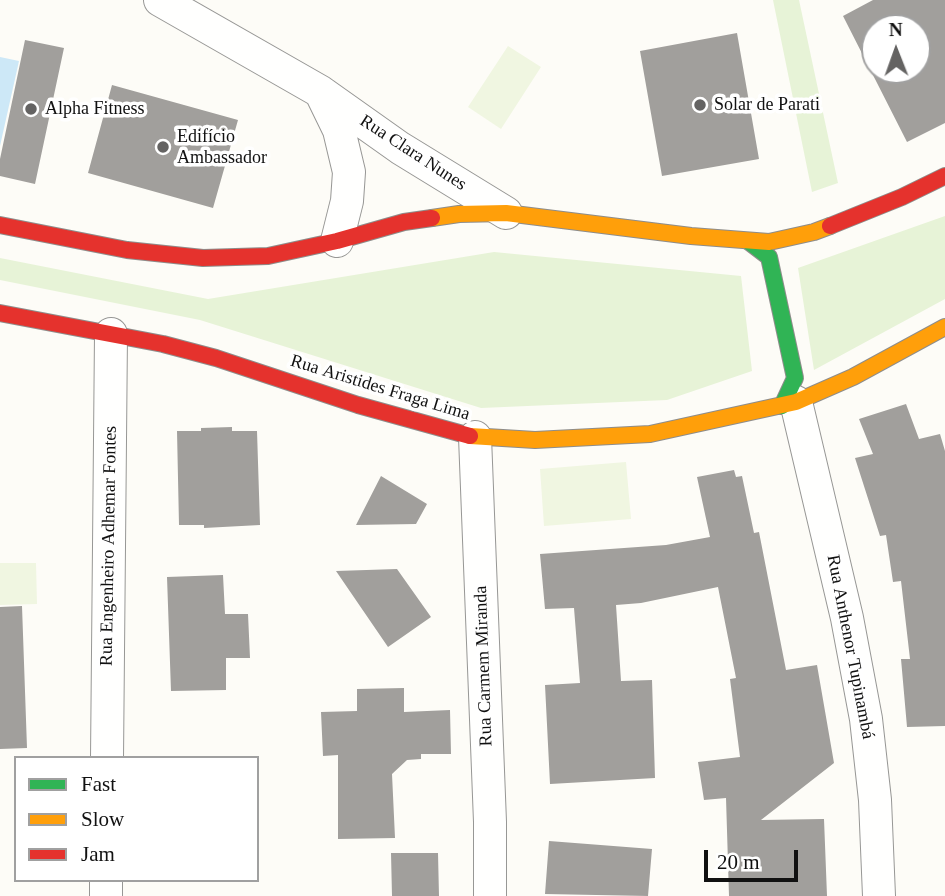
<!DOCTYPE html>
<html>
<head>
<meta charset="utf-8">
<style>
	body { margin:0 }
	#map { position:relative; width:945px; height:896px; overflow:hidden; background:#fdfcf7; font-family:Georgia,serif }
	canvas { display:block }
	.legend { position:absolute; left:14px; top:756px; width:245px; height:126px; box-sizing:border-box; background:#fff; border:2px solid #a0a0a0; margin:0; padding:9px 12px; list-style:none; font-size:21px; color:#111 }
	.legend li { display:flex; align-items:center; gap:14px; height:35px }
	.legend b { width:35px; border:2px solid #a0a0a0 }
	.north { position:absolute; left:861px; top:14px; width:70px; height:70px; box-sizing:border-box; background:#fff; border:2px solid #a0a0a0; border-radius:50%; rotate:359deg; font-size:19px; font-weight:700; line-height:28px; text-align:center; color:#111 }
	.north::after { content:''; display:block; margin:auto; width:24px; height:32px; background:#646362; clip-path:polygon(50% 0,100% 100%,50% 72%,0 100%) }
	.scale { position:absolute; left:704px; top:850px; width:94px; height:32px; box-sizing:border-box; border:4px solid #111; border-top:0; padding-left:9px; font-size:21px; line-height:24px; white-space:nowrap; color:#111; -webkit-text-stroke:5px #fff; paint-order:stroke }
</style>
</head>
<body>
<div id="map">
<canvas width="945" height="896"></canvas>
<ul class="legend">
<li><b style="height:9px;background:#30b455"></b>Fast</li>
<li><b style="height:9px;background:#ff9f0a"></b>Slow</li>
<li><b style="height:9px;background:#e5322d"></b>Jam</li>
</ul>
<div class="north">N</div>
<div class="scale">20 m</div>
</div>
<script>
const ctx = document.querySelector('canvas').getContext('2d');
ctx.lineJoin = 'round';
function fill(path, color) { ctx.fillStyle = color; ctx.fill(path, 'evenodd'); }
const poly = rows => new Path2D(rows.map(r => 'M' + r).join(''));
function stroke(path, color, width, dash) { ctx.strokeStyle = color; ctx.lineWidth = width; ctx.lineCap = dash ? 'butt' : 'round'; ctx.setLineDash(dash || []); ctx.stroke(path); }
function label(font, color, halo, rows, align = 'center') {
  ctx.font = font + ' Georgia,serif'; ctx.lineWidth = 7; ctx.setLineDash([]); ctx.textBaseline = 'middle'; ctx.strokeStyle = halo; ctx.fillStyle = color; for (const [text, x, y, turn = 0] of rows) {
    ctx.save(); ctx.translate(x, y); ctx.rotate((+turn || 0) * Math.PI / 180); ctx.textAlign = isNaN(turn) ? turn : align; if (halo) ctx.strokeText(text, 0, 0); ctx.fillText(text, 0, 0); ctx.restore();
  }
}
fill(poly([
	[773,0,799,0,838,183,812,192],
	[945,216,945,299,814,370,798,268],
	[494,252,741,276,752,371,667,400,481,408,200,320,0,280,0,258,208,299]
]), '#e7f3d7');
fill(poly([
	[508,46,541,67,501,129,468,107],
	[626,462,631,519,544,526,540,469],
	[0,563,36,563,37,604,0,605]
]), '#f0f6e1');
fill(poly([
	[0,57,19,61,0,146]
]), '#cde8f7');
fill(poly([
	[873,0,945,0,945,123,907,142,843,16],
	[875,28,917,28,917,70,875,70],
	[737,33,759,159,662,176,640,51],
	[25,40,64,48,35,184,0,176,0,159],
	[112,85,238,120,213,208,88,173],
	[906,404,919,439,940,434,945,451,945,726,907,727,901,659,910,659,901,581,893,582,886,535,880,536,855,458,873,454,859,419],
	[232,427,232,431,257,431,260,525,204,528,204,525,179,525,177,431,201,431,201,428],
	[734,470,736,477,742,476,754,533,759,532,786,670,817,665,834,763,761,820,824,819,827,896,729,896,726,798,704,800,698,762,740,757,730,679,736,678,718,587,641,603,616,605,621,681,652,680,655,778,550,784,545,685,580,683,574,608,545,609,540,554,666,545,710,537,697,477],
	[381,476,427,504,416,524,356,525],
	[397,569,431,617,388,647,336,571],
	[223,575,225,614,248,614,250,658,226,658,226,690,171,691,167,577],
	[22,606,27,748,0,749,0,607],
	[404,688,404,712,450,710,451,754,421,754,421,759,407,760,392,774,395,838,338,839,338,755,323,756,321,712,357,711,357,689],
	[549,841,652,849,648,896,545,894],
	[391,853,438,853,439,896,392,896]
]), '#a19f9c');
const street = poly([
	[160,0,321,92,400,148,506,213],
	[321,93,339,130,349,172,347,201,337,241],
	[796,402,847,618,866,719,875,800,879,896],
	[475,437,490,822,490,896],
	[107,758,111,334],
	[106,896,106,880]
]);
const fast = poly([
	[748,241,769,257,795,378,782,406]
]);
const slow = poly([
	[432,218,459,214,506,213,691,236,769,242,814,232,830,226],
	[470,436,535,440,650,434,796,402,853,377,945,327]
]);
const jam = poly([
	[0,225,127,250,203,258,268,256,337,241,404,222,432,218],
	[830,226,902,197,945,176],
	[0,313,163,344,216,358,358,405,470,436]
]);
stroke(street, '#979795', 34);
stroke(fast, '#8e8d8b', 18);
stroke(slow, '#8e8d8b', 18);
stroke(jam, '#8e8d8b', 18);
stroke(street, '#fffffe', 32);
stroke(fast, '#30b455', 16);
stroke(slow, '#ff9f0a', 16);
stroke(jam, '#e5322d', 16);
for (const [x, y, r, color] of [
	[700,105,7,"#646362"],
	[31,109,7,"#646362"],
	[163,147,7,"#646362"]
]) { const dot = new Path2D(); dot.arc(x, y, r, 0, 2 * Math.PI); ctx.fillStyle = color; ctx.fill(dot); stroke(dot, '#fff', 2.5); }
label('18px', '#111', '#fff', [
	["Solar de Parati",714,105],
	["Alpha Fitness",45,109],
	["Edifício",177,137],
	["Ambassador",177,158]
], 'left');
label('18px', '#111', '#fff', [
	["Rua Clara Nunes",413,153,33],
	["Rua Aristides Fraga Lima",380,388,17],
	["Rua Engenheiro Adhemar Fontes",109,546,-89],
	["Rua Anthenor Tupinambá",850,647,79],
	["Rua Carmem Miranda",484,666,-92]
]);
</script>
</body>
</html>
